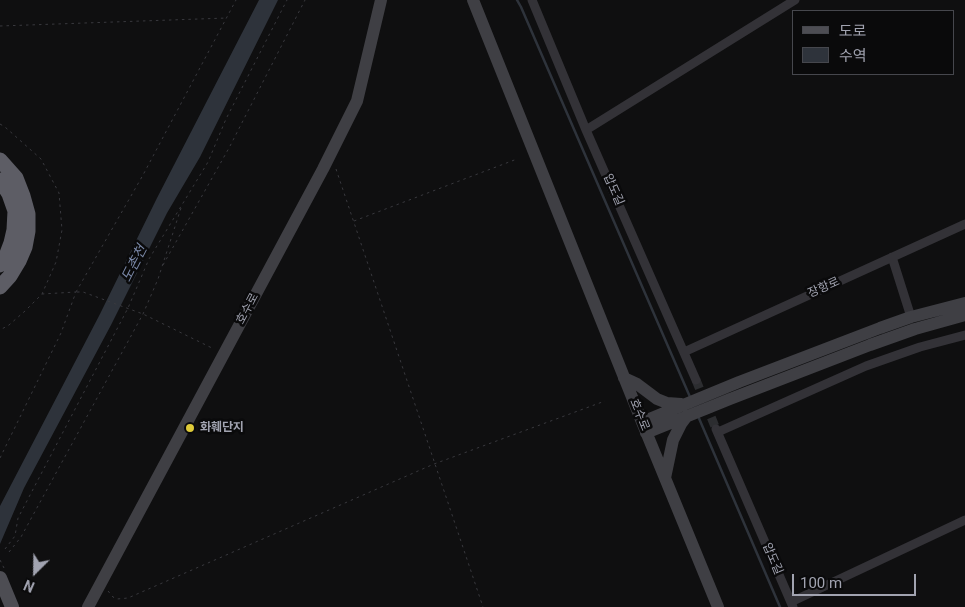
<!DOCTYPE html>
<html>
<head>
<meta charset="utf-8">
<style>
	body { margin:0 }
	#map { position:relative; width:965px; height:607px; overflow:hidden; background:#0f0f10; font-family:Roboto,"Noto Sans KR",sans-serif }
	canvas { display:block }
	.legend { position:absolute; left:792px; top:10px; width:162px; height:65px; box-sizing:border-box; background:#0a0a0b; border:1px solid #46474d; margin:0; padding:6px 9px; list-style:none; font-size:15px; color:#a1a3b0 }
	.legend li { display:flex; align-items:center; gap:10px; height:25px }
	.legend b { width:25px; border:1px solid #46474d }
	.north { position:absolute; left:10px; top:547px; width:50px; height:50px; -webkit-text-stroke:4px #0a0a0b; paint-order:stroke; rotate:203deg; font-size:14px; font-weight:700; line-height:20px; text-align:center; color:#a1a3b0 }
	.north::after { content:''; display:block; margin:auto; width:18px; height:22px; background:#a1a3b0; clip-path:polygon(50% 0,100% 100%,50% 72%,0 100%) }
	.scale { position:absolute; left:792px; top:574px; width:124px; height:22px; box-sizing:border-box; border:2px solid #a1a3b0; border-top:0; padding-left:6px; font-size:15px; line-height:18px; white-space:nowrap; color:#a1a3b0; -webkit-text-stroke:4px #0a0a0b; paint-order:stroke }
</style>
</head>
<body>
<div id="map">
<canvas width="965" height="607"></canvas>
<ul class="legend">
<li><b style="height:6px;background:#4d4d53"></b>도로</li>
<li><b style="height:14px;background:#2e333b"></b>수역</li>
</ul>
<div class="north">N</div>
<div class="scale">100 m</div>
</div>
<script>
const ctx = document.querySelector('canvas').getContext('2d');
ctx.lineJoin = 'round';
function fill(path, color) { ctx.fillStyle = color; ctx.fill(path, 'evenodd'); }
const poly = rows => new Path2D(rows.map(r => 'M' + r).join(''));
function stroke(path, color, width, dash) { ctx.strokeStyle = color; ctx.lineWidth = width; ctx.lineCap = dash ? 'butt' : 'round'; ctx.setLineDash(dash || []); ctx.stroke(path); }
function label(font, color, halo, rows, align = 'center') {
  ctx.font = font + ' Roboto,"Noto Sans KR",sans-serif'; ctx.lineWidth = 5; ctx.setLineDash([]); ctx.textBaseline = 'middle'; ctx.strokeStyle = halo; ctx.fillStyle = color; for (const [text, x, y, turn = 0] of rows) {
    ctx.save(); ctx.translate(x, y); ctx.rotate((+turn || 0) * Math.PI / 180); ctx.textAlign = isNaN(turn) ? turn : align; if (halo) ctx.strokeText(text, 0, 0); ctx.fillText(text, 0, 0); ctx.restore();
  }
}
fill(poly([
	[259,0,278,0,200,157,167,213,111,325,24,488,0,544,0,506,100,314,157,198]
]), '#2e333b');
stroke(poly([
	[517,0,521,7,690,397],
	[698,416,780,607]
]), '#2e333b', 2.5);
stroke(poly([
	[696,380,716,429]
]), '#2c2d30', 9, [9, 4.5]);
stroke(poly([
	[0,26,227,18],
	[0,124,5,127,41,159,59,193,62,230,56,262,42,294,25,311,9,325,0,330],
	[336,169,483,607],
	[354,221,517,159],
	[163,265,229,148,305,0],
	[76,292,143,175,236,0],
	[77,292,83,292,143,314,214,349],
	[0,458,61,333,76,292,42,294],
	[5,549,15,536,18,518,128,308,149,259,208,162,226,119,287,0],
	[9,552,21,537,143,314,158,279,182,205],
	[108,591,113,597,117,599,128,598,434,464,605,401]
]), '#39393e', 1, [2.5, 4]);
stroke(poly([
	[532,0,586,130,696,380],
	[586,130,795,0],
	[892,257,911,317],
	[684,352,965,224],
	[716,429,793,607],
	[718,432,866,366,920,347,965,335],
	[791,602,965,520]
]), '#333237', 9);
stroke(poly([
	[473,0,642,422,718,607],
	[624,378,637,384,657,399,667,403,681,404],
	[642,422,739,382,880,328,911,317,965,303],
	[646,433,730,399,870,345,915,329,965,315],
	[665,478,673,440,681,424,687,416],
	[88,607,323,169,357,101,381,0]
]), '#3f3f44', 12);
stroke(poly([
	[0,578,12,607]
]), '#4d4d53', 14);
stroke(poly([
	[0,160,16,178,23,196,28,214,28,231,25,247,19,261,10,276,0,287],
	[0,180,9,194,15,211,14,230,11,243,6,256,0,265]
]), '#5d5d65', 15);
stroke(poly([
	[0,560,5,570]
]), '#39393e', 1, [2.5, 4]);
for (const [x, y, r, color] of [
	[190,428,5,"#deca39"]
]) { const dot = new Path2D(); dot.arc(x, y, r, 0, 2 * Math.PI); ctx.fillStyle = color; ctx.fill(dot); stroke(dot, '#0a0a0b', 2); }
label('12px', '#a1a3b0', '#0a0a0b', [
	["압도길",613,190,66],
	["장항로",824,288,-24],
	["호수로",248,309,-62],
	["호수로",639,415,68],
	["압도길",772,559,67]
]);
label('bold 12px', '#a1a3b0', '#0a0a0b', [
	["화훼단지",200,428]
], 'left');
label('italic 14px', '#7b89a8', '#0a0a0b', [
	["도촌천",135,264,-63]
]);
</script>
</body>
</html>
